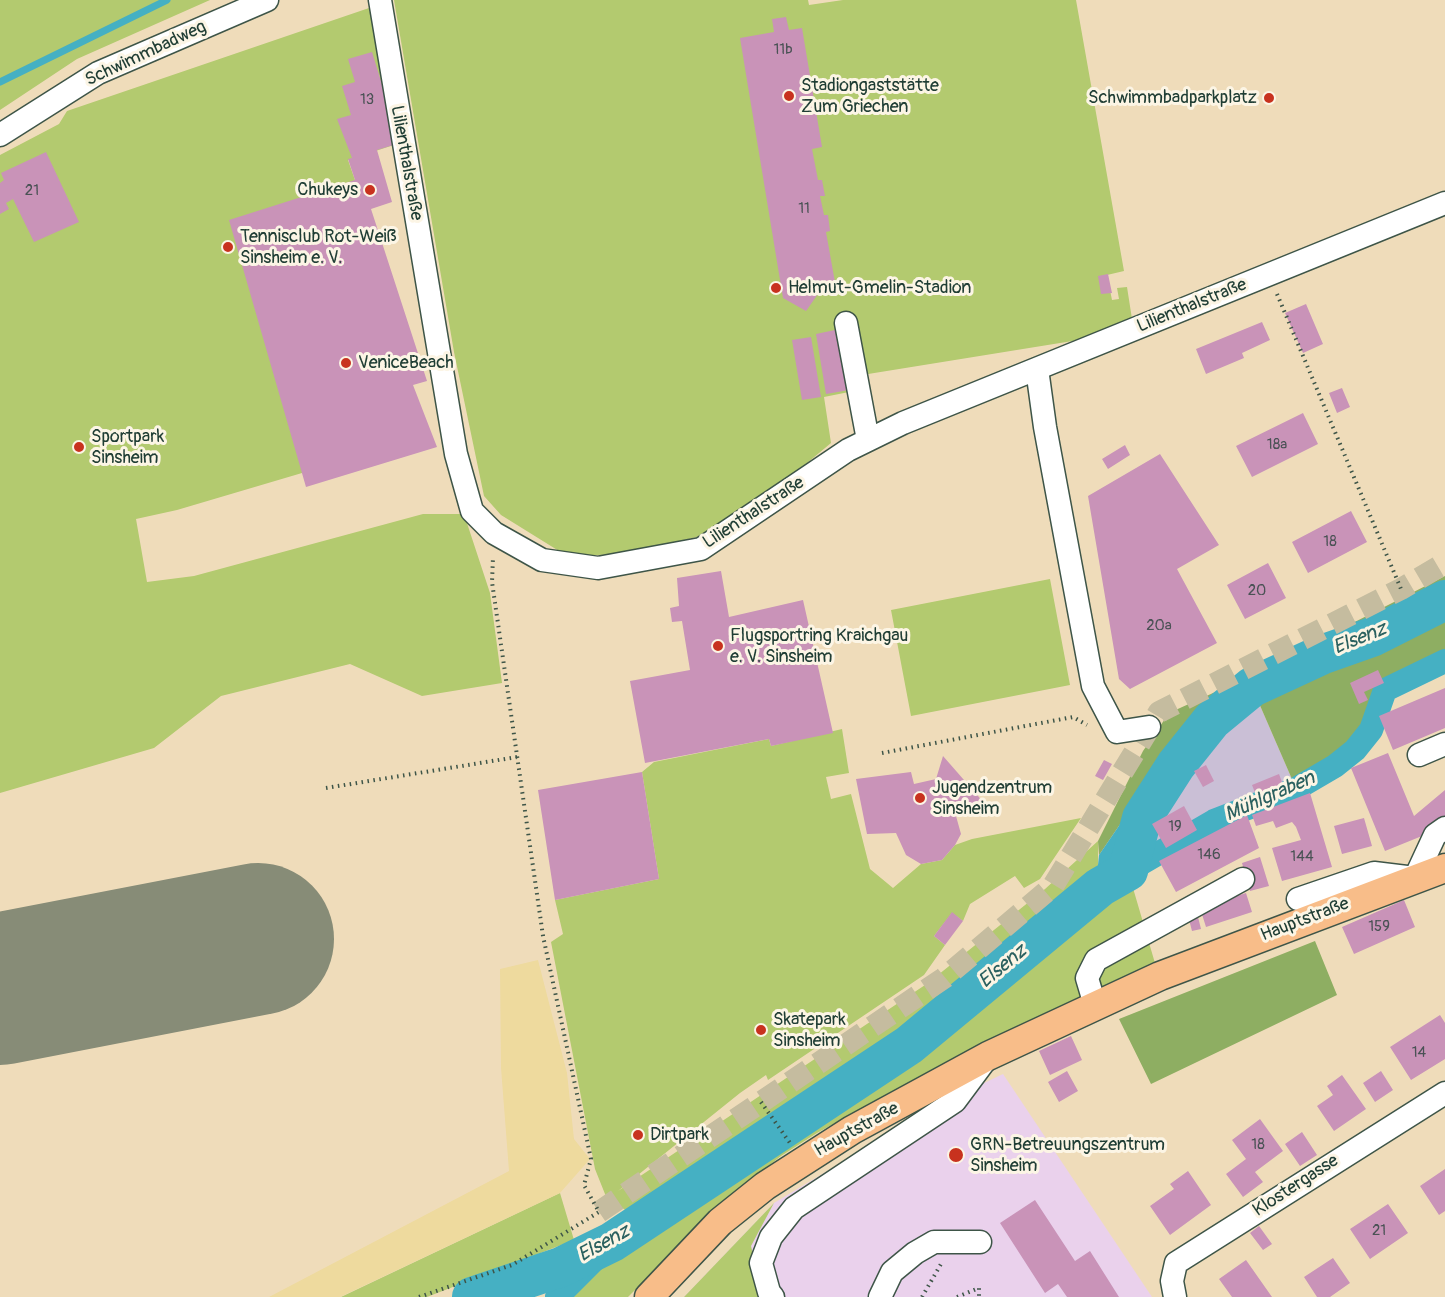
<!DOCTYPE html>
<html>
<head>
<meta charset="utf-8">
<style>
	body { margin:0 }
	canvas { display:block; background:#efdcba }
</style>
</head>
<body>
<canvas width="1445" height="1297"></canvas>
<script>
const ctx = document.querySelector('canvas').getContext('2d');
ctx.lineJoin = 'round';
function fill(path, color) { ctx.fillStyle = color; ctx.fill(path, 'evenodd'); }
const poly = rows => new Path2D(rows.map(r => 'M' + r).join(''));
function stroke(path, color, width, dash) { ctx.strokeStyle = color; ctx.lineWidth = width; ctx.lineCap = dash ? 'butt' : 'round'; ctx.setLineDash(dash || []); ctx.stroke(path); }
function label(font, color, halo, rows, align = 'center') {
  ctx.font = font + ' Pangolin,sans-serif'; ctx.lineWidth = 6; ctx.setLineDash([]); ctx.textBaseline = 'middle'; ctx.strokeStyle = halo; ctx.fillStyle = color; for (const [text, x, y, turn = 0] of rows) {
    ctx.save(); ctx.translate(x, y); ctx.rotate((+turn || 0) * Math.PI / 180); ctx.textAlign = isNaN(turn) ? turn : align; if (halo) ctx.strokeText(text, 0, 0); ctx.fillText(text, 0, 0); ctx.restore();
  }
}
fill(poly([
	[1003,1074,1152,1297,684,1297,774,1203,934,1107]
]), '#ead1ec');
fill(poly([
	[1252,687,1298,793,1212,825,1128,871,1142,818,1176,765,1212,720]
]), '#cabfd6');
fill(poly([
	[0,0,210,0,77,59,0,110],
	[394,0,808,0,809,5,843,0,1076,0,1124,271,1107,275,1112,300,1119,299,1117,288,1127,287,1132,319,1091,338,862,375,864,389,824,397,831,443,777,488,713,533,627,554,567,556,501,515,484,496,454,352],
	[369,8,400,143,348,160,355,180,302,473,177,510,136,519,147,582,194,576,423,514,464,514,490,593,502,683,422,696,350,664,221,696,154,748,0,793,0,155,59,124,67,111],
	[1050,579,1070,685,911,716,891,610],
	[842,729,849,773,826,777,831,799,851,794,870,869,893,888,921,864,942,860,955,845,972,839,1081,818,1040,879,1024,888,1015,876,970,904,963,921,952,913,934,936,945,945,924,975,768,1080,766,1075,740,1093,618,1191,928,983,1045,889,1098,841,1098,890,1128,871,1157,970,889,1093,817,1133,781,1156,722,1203,628,1297,563,1297,649,1224,607,1199,595,1169,551,942,563,934,555,900,659,879,642,772,654,762,769,739,771,746],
	[560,1193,574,1240,427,1297,341,1297],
	[774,1203,751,1246,762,1291,767,1297,684,1297]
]), '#b3ca6f');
fill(poly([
	[1445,576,1445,667,1381,699,1378,731,1344,767,1298,793,1252,687,1212,720,1176,765,1125,817,1099,855,1098,841,1143,751,1169,713,1235,683],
	[1315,941,1337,995,1151,1084,1119,1019]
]), '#8eae62');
fill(poly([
	[538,960,567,1073,574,1139,590,1159,560,1193,340,1297,269,1297,509,1171,501,1068,500,969]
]), '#eeda9e');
fill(poly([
	[1176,765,1142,818,1128,871,1100,887,1097,875,1099,855,1125,817]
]), '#45b0c3');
stroke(poly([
	[0,82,167,0]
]), '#45b0c3', 7);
stroke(poly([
	[1128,871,1214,821,1294,790,1335,766,1355,750,1371,730,1385,690,1445,661],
	[557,1297,612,1242]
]), '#45b0c3', 24);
stroke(poly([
	[472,1297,561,1267,612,1242,909,1045,1100,887,1128,871,1142,818,1176,765,1212,720,1252,687,1321,655,1372,637,1445,600]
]), '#45b0c3', 40);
stroke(poly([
	[0,989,258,939]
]), '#878c77', 152);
fill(poly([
	[786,17,789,30,802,28,822,147,812,149,818,180,822,180,825,196,820,196,824,215,828,215,830,231,826,232,836,288,820,291,806,311,783,298,740,38,774,32,772,19],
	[372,52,400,143,377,150,392,202,371,209,427,381,413,385,437,447,306,487,229,220,355,180,348,159,352,158,337,119,351,115,342,86,355,82,348,59],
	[46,152,79,222,34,242,13,199,6,203,9,209,0,214,0,183,4,180,1,173],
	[1108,274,1112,293,1101,294,1098,276],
	[1306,304,1323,344,1303,353,1285,313],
	[1262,322,1270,340,1242,353,1244,358,1206,374,1196,349],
	[835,330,837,340,840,339,849,390,826,394,816,334],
	[811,337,821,397,802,400,792,340],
	[1342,388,1350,407,1337,413,1329,393],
	[1303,413,1318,444,1252,477,1236,446],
	[1125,445,1130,455,1108,469,1102,459],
	[1160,454,1219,545,1177,569,1217,643,1130,689,1119,679,1088,496],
	[1351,511,1367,542,1308,573,1292,542],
	[1268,563,1286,598,1245,619,1227,585],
	[721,571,729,617,803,600,833,733,771,746,769,739,645,763,630,681,690,670,682,621,672,622,670,608,679,606,677,578],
	[1378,670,1384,683,1364,692,1368,700,1359,704,1350,683],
	[1445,688,1445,728,1393,750,1379,716],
	[1388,753,1414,816,1445,790,1445,816,1422,836,1385,851,1351,768],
	[943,756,992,812,956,816,961,834,955,845,942,860,921,864,906,855,896,833,867,834,856,779,911,772,914,784,936,779],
	[1104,760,1112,764,1103,780,1095,776],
	[1206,765,1214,781,1203,787,1194,771],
	[642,772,659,879,555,900,538,790],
	[1279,774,1283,785,1256,795,1252,785],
	[1310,793,1332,867,1282,881,1272,848,1301,840,1296,827,1292,822,1276,828,1273,821,1256,826,1252,815],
	[1184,806,1197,830,1166,848,1152,824],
	[1247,815,1259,848,1176,892,1159,861],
	[1364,818,1372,846,1342,854,1334,826],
	[1260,857,1269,886,1250,891,1242,863],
	[1246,893,1252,912,1206,927,1200,908],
	[1404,900,1415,927,1354,954,1342,927],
	[1196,909,1201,929,1192,931,1187,912],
	[952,912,963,921,945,945,934,936],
	[1440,1015,1445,1023,1445,1059,1411,1080,1390,1047],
	[1071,1036,1082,1060,1050,1075,1039,1051],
	[1067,1071,1078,1091,1059,1102,1048,1082],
	[1381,1071,1393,1090,1375,1102,1363,1083],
	[1342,1075,1366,1109,1334,1131,1317,1106,1333,1095,1327,1086],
	[1260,1119,1283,1151,1255,1172,1263,1182,1243,1197,1226,1174,1246,1159,1232,1140],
	[1302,1132,1317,1155,1300,1166,1285,1144],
	[1445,1169,1445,1211,1439,1215,1420,1186],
	[1188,1171,1211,1205,1170,1235,1150,1206,1174,1189,1170,1184],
	[1035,1200,1075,1261,1090,1251,1119,1297,1067,1297,1058,1284,1045,1293,1000,1223],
	[1388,1204,1408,1233,1370,1259,1350,1229],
	[1259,1226,1272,1244,1263,1250,1250,1233],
	[1333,1258,1350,1283,1330,1297,1317,1297,1304,1277],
	[1246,1260,1272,1297,1232,1297,1219,1279]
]), '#c993b8');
stroke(poly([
	[599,1212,944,978,1053,886,1159,712,1401,589,1445,563]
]), '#c5bc9f', 22, [22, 11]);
const minor = poly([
	[380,0,456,454,472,511,494,533,542,560,598,568,701,549,848,450,903,423,1445,203],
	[0,135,98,73,267,0],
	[846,323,868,440],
	[1037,369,1045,427,1093,686,1117,732,1149,727],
	[1419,755,1445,744],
	[1298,899,1374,873,1415,878,1435,835,1445,828],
	[1095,1005,1087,978,1096,960,1243,879],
	[773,1297,769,1292,761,1263,771,1237,794,1208,955,1101,987,1058],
	[880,1297,892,1272,915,1253,934,1242,980,1242],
	[1175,1297,1172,1281,1176,1263,1445,1093]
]);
const major = poly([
	[649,1297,720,1222,765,1186,852,1130,988,1056,1160,976,1445,868]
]);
stroke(minor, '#3e5548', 25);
stroke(major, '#3e5548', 31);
stroke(poly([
	[1277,294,1401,589],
	[882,753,1073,717,1087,725],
	[326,788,517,757],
	[761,1102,790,1143],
	[419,1297,512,1265,599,1212,584,1185,591,1159,543,936,492,582,493,557],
	[922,1297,941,1264],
	[957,1297,979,1288,979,1297]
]), '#3e5548', 4, [1.5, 4.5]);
stroke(minor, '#fff', 22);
stroke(major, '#f8bd89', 28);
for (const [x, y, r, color] of [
	[789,96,6,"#c8321e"],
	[1269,98,6,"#c8321e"],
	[370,190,6,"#c8321e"],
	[228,247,6,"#c8321e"],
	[776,288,6,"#c8321e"],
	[346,363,6,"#c8321e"],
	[79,447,6,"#c8321e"],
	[718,646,6,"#c8321e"],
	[920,798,6,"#c8321e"],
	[761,1030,6,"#c8321e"],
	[638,1135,6,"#c8321e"],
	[956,1155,8,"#c8321e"]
]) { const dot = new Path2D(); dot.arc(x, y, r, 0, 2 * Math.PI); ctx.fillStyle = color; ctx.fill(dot); stroke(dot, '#fcf5e5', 2); }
label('15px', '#4a5255', null, [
	["11b",783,50],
	["13",367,100],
	["21",32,191],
	["11",804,209],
	["18a",1277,445],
	["18",1330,542],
	["20",1257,591],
	["20a",1159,626],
	["19",1175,827],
	["146",1209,855],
	["144",1302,857],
	["159",1379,927],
	["14",1419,1053],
	["18",1258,1145],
	["21",1379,1231]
]);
label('18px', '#1f3d34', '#fcf5e5', [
	["Schwimmbadweg",146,54,-25],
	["Lilienthalstraße",406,163,80],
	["Lilienthalstraße",1192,306,-22],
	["Lilienthalstraße",754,513,-33],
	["Hauptstraße",1305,920,-21],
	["Hauptstraße",857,1130,-29],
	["Klostergasse",1296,1186,-33]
]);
label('18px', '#1f3d34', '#fcf5e5', [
	["Stadiongaststätte",801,86],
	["Zum Griechen",801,107],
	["Schwimmbadparkplatz",1257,98,"right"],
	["Chukeys",358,190,"right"],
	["Tennisclub Rot-Weiß",240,237],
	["Sinsheim e. V.",240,258],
	["Helmut-Gmelin-Stadion",788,288],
	["VeniceBeach",358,363],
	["Sportpark",91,437],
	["Sinsheim",91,458],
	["Flugsportring Kraichgau",730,636],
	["e. V. Sinsheim",730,657],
	["Jugendzentrum",932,788],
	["Sinsheim",932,809],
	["Skatepark",773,1020],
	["Sinsheim",773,1041],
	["Dirtpark",650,1135],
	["GRN-Betreuungszentrum",970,1145],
	["Sinsheim",970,1166]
], 'left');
label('italic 20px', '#2a605f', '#fcf5e5', [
	["Elsenz",1360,639,-22],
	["Mühlgraben",1270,797,-24],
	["Elsenz",1003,967,-40],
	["Elsenz",604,1244,-29]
]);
</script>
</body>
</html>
